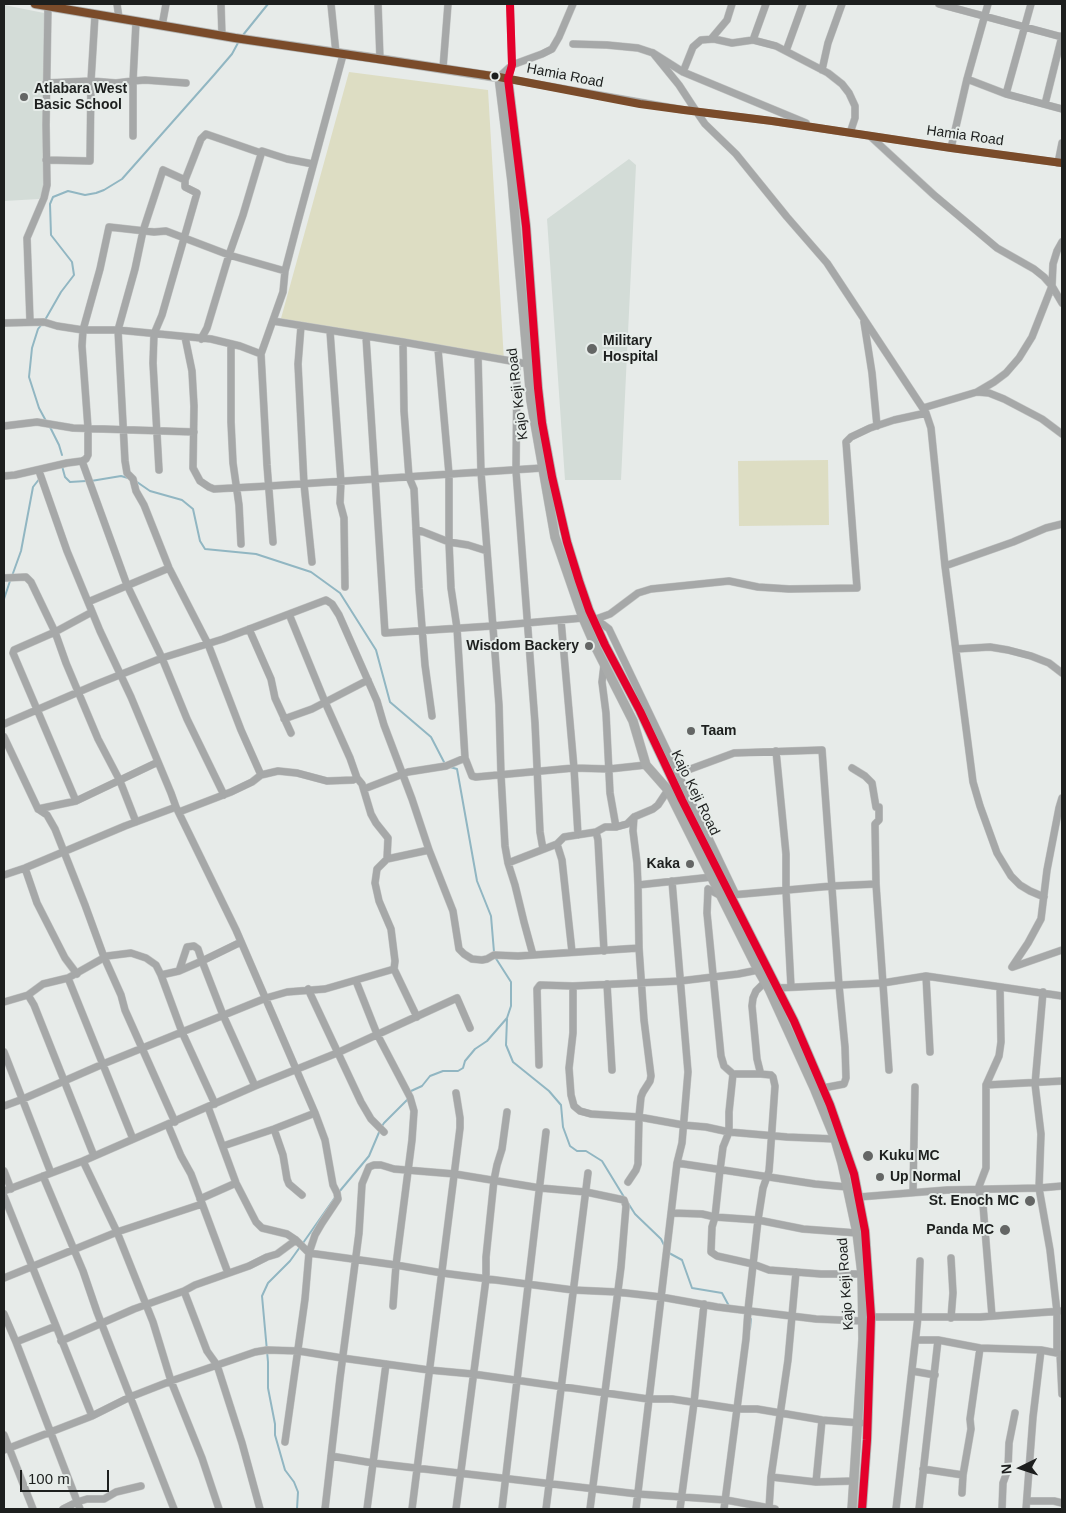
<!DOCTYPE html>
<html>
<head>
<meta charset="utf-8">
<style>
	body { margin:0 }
	#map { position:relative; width:1066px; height:1513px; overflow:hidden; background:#e7ebe9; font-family:Arial,sans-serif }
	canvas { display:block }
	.frame { position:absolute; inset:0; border:5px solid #1d1f1e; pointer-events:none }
	.north { position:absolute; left:996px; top:1443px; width:50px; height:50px; -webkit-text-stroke:4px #e6ece9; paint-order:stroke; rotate:266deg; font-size:14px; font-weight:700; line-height:20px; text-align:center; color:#1d1f1e }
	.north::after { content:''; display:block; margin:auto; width:18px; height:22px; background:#1d1f1e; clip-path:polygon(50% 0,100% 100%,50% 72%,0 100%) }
	.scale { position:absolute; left:20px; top:1470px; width:89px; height:22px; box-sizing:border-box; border:2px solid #1d1f1e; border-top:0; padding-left:6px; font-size:15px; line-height:18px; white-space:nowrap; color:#1d1f1e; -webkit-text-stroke:4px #e6ece9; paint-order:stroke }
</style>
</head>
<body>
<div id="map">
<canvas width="1066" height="1513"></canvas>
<div class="frame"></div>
<div class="north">N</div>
<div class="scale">100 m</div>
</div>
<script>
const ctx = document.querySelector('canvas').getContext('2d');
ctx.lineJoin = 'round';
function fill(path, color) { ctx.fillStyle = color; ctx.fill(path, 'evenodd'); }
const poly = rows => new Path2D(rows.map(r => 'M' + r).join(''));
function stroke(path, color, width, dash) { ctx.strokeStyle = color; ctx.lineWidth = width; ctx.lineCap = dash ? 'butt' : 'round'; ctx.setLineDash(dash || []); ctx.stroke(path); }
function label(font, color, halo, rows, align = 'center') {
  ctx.font = font + ' Arial,sans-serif'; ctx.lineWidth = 4; ctx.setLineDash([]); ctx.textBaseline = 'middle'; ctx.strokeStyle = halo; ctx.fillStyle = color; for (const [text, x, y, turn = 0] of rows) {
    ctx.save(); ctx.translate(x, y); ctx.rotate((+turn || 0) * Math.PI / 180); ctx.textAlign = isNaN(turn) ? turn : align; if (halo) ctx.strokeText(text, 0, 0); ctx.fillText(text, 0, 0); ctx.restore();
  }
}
fill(poly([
	[4,5,44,13,44,182,42,193,39,199,4,201],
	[629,159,636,165,621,480,565,480,547,219]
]), '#d3dcd7');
fill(poly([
	[349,72,488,90,504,361,280,322],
	[828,460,829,525,739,526,738,461]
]), '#ddddc3');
stroke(poly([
	[243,35,268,4],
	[45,320,61,292,74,275,72,262,51,235,50,204,53,197,68,191,85,195,96,193,104,190,122,179,214,75,232,54,239,41],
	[42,324,38,329,32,348,29,377,39,408,46,421],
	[50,427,59,445,62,455],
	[62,466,65,477,70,482,86,481],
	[91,481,121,476,128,478],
	[137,482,150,491,182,500,193,509,200,541,205,549,256,554,311,572,340,593,376,650,390,702,431,737,445,764],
	[12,576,21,551,33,487,40,478],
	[4,599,10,581],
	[450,767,457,769,477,881,491,916,494,952],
	[507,1019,506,1045,513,1062,549,1091,561,1105,563,1127,570,1146,577,1151,586,1151,602,1161,624,1197],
	[411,1093,411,1091,422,1086,430,1076,443,1071,458,1071,463,1068,465,1061,475,1049,487,1041,507,1018,511,1006,511,982,495,957],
	[382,1126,384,1123,408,1099],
	[339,1192,369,1156,380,1130],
	[628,1203,635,1214,661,1239,665,1247],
	[303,1243,336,1196],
	[669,1253,682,1260,692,1288,722,1293,729,1306],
	[750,1329,751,1319],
	[297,1509,298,1492,294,1482,285,1470,275,1435,275,1424,268,1388,268,1362,262,1296,268,1283,290,1261,300,1247]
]), '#91b6c2', 2);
const minor = poly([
	[117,4,119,18],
	[221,4,222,36],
	[331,4,336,53],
	[378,4,380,59],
	[510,4,512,65,508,79,684,110,772,121,951,148,1062,163],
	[939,4,1062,37],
	[162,26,166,4],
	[711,39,727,20,732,4],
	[753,40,766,4],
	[573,44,607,45,638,48,653,53,683,72,806,123],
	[786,51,803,4],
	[653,53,679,85,696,111,705,124,736,154,787,217,827,263,926,413,931,428,945,566,973,782,980,806,997,853,1011,876,1020,885,1030,891,1044,897],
	[443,68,448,4],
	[822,70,828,43,842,4],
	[683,72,693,47,701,40,714,39,732,43,753,40,776,46,828,73,842,84,849,93,855,106,855,118,850,133],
	[499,77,512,65,542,54,552,49,559,37,573,4],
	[967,79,1006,94,1062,109],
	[46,83,91,81,116,83,133,81,136,22],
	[1006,94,1031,4],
	[1045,104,1062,36],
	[133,136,133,81,145,80,186,83],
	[870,136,934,195,997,248,1034,269,1044,277,1052,286,1062,303],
	[951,148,967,79,988,4],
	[46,160,90,161,91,81,95,15],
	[1058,163,1062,143],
	[185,180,201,139,206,134,261,153],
	[30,321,27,238,44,198,47,185,46,125,48,6],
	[273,321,403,342,528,364],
	[864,322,872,373,877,426],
	[4,323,44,322,57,326,83,330,118,330,211,339,240,346,261,354],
	[301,326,298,364,304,484,312,562],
	[330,331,341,482,340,503,344,518,345,587],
	[185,337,192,371,194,406,193,468,200,481,209,487,214,489,269,486,542,468],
	[366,337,385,633,492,626,583,618],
	[201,339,207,328,229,255,243,215,262,151,287,159,313,164],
	[403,342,404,411,409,477,414,489,419,589,425,665,432,716],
	[231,344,231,422,233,463,239,505,241,544],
	[438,349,449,474,449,542,451,588,457,628,465,758,472,776,476,777,574,768,609,769,646,765],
	[478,356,481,472,499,705,501,775,505,846,508,863,515,885,524,922,533,955],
	[517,362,516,471,535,723,540,832,543,849],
	[977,392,994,382,1006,373,1019,358,1032,337,1052,286,1053,264,1057,251,1062,242],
	[923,408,977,392,989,393,1004,399,1042,419,1062,434],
	[4,426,37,422,73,428,194,432],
	[82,461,127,585,162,658,187,719,224,795],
	[159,470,153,363,154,334,162,315,197,193,185,187,185,180,163,170,143,231,135,269,118,330,125,461,127,473,133,479,136,491,144,505,169,568,208,644,241,730,261,775],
	[39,471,67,551,100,631,131,697,171,793,176,807,236,930,315,1113,325,1140,333,1185,337,1193,338,1199,322,1223,315,1235,309,1253,305,1299,285,1442],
	[4,476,15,475,67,463,82,461,86,459,88,455,88,428,82,346,83,330,100,269,109,227,154,232,166,231,229,255,285,271],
	[416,529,449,542,468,545,487,551],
	[273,542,267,465,261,354,283,292,285,271,297,225,343,55],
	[945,566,1013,542,1046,528,1062,524],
	[4,578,26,577,31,582,55,632,66,663,98,739,120,781,136,822],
	[88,602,169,568],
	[289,614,325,702,350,758,357,778,362,784,371,814,376,823,388,838,387,859,377,869,375,883,379,901,391,929,395,961,394,969,417,1017],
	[596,619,610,614,638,593,651,589,729,581,758,587,789,589,857,588,846,442,851,437,870,428,894,420,926,413],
	[596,619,609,629,736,895],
	[561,620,574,768,578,835],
	[249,629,271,679,275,698,291,733],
	[956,649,990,647,1008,650,1031,656,1049,663,1062,673],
	[284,719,312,709,368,680],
	[4,724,97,684,162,658,223,639,326,600,332,604,339,615,377,701,384,725,412,799,429,850],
	[4,737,38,809,47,815,55,829,85,905,104,957,121,995,125,1010,175,1122],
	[776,751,786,854,786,891,791,987],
	[852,768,865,776,872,783,876,807,879,807,879,820,875,824,876,884,889,1070],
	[677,774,734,753,822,750,839,985,845,1047,846,1078,844,1084,823,1088],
	[364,789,408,772,446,766,465,758],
	[76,801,13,653,14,650,55,632,92,612],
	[38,809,76,801,158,762],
	[179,812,231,792,252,782,261,775,278,771,297,773,327,781,353,780,357,778],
	[616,827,627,824,634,817],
	[596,832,598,840,604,951],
	[557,844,562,860,572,952],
	[387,859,429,850,453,911,459,949,464,954,472,959,482,960,487,959,494,955,518,956,639,948,638,885,712,877],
	[508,863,557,844,564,837,596,832,605,827,616,827,610,793,606,713,602,682,604,665],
	[25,868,37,903,65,958,77,974],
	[4,875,25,868,125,826,176,807],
	[638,885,637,863,633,831,634,817,653,809,658,805,668,790],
	[732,895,832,886,876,884],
	[721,896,708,889,707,913,721,1056,724,1066,733,1074,729,1112,729,1132,723,1147,720,1170,715,1217,712,1227,711,1252,717,1256,753,1264,769,1270,821,1274,862,1274],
	[1012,967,1028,943,1041,919,1047,870,1059,808,1062,798],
	[1013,967,1062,950],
	[179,971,202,961,223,1015,255,1086],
	[161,975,179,971,187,947,194,946,198,949,202,961,241,942],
	[926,976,930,1052],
	[68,978,133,1139],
	[356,981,377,1034,410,1097,414,1111,412,1140,396,1265,393,1306],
	[607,984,612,1070],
	[573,986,573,1033,569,1068,571,1095,574,1106,580,1111,591,1114,639,1117,683,1125,706,1127,729,1132,787,1137,835,1139],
	[777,988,883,983,926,976,1062,996],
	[308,989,361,1102,371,1119,384,1132],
	[1043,992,1035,1084,1041,1134,1039,1188,1050,1250,1057,1312,1057,1352],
	[28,995,34,1005,94,1156],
	[4,1002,28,995,43,984,68,978,107,956,131,953,146,958,156,965,161,975,182,1032,215,1104],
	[4,1052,51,1173],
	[539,1065,537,989,540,985,573,986,680,981,738,974,758,970],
	[733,1074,761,1074],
	[986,1085,1062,1081],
	[4,1106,23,1099,103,1064,266,998,287,992,325,989,394,969],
	[208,1107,236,1183,256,1222,262,1228,287,1234,296,1240,309,1253,396,1265,442,1273,573,1290,617,1292,661,1297,717,1307,816,1319,863,1321],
	[168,1125,181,1156,191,1174,228,1273],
	[274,1129,283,1155,287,1179,289,1184,302,1195],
	[223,1146,274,1129,315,1113],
	[83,1161,117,1232,153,1322,171,1381,255,1352,267,1350,299,1351,342,1358,429,1370,473,1374,648,1399,672,1399,738,1409,757,1409,822,1420,861,1423],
	[677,1163,815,1184,847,1187],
	[4,1171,11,1189],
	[43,1176,83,1271,97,1312,174,1509],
	[628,1182,636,1170,638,1164,639,1117,641,1097,643,1092,650,1081,651,1076,644,1020,639,948],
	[4,1191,83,1161,255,1086,337,1053,457,998,470,1028],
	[913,1192,915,1087],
	[4,1196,92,1416],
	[859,1197,947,1190,1039,1188,1062,1186],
	[200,1199,236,1183],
	[672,1213,702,1214,715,1217,758,1220,803,1229,857,1233],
	[951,1258,953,1293,951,1318],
	[4,1278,117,1232,202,1204],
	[184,1291,207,1351,217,1365,242,1443,260,1509],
	[4,1314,16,1342,80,1509],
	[992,1316,983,1205,978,1189,986,1168,986,1085,999,1056,1001,1042,1000,987],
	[871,1317,980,1317,1062,1311],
	[916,1340,938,1340,980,1348,1041,1350,1062,1354],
	[61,1341,134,1309,184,1291,195,1285,249,1266,267,1257,277,1254,296,1240],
	[16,1342,56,1326],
	[1060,1354,1062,1394],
	[912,1371,935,1375],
	[4,1435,33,1509],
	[4,1450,92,1416,130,1397,171,1381,202,1458,219,1509],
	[331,1456,373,1463,638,1494,726,1500,775,1509],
	[923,1469,963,1475],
	[771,1477,816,1482,854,1481],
	[816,1482,822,1420],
	[962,1493,963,1475,971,1429,970,1419,980,1348],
	[1027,1501,1054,1501,1062,1503],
	[63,1509,77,1502,87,1499,104,1499,116,1492,141,1486],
	[325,1509,340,1378,359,1233,362,1184,369,1167,374,1165,381,1165,394,1169,455,1174,540,1188,586,1192,624,1200,626,1206,621,1267,590,1509],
	[367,1509,386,1364],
	[412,1509,460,1128,460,1118,456,1093],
	[456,1509,486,1279,486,1257,494,1180,497,1165,502,1149,507,1112],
	[502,1509,546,1132],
	[546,1509,588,1173],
	[636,1509,677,1163,682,1143,688,1072,672,881],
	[680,1509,694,1403,704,1304],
	[724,1509,746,1339,748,1310,758,1220,763,1188,769,1171,770,1158,775,1086,773,1077,771,1075,761,1074,760,1071,757,1059,752,1006,753,998,756,991,765,982],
	[769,1509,771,1477,788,1360,796,1272],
	[896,1509,918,1317,920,1261],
	[919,1509,938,1340],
	[1002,1509,1003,1483,1008,1469,1009,1443,1015,1413],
	[1026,1509,1033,1417,1041,1350]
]);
const major = poly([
	[35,4,235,38,380,59,508,79,526,226,538,388,542,423,552,477,567,542,579,581,589,610,605,645,640,711,682,800,794,1021,830,1105,854,1174,865,1231,871,1317,867,1440,862,1509],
	[499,77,512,182,531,401,555,537,583,618,596,648,633,721,646,765,668,790,758,970,769,989,815,1090,835,1139,842,1163,857,1233,862,1274,863,1339,852,1509]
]);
stroke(minor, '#c3c5c4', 8);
stroke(major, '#c3c5c4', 10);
stroke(minor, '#a6a8a8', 7);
stroke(major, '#a9abaa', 9);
stroke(poly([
	[35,4,235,38,499,77,640,104,684,110,772,121,951,148,1062,163]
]), '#7a4b2a', 8);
stroke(poly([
	[510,4,512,65,508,79,526,226,538,388,542,423,552,477,567,542,579,581,589,610,605,645,640,711,682,800,794,1021,830,1105,854,1174,865,1231,871,1317,867,1440,862,1509]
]), '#e4002b', 8);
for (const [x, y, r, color] of [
	[495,76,4.5,"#1d1f1e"],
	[24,97,5,"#646665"],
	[592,349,6,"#646665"],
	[589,646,5,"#646665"],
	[691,731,5,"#646665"],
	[690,864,5,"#646665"],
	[868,1156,6,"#646665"],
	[880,1177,5,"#646665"],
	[1030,1201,6,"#646665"],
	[1005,1230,6,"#646665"]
]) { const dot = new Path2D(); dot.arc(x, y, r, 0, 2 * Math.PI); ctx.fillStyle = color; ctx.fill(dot); stroke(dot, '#e6ece9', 2); }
label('14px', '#1d1f1e', '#e6ece9', [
	["Hamia Road",565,76,11],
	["Hamia Road",965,136,8],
	["Kajo Keji Road",518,394,-97],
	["Kajo Keji Road",695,793,64],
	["Kajo Keji Road",846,1284,-94]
]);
label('bold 14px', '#1d1f1e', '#e6ece9', [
	["Atlabara West",34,89],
	["Basic School",34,105],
	["Military",603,341],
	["Hospital",603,357],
	["Wisdom Backery",579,646,"right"],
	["Taam",701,731],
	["Kaka",680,864,"right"],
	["Kuku MC",879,1156],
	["Up Normal",890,1177],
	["St. Enoch MC",1019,1201,"right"],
	["Panda MC",994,1230,"right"]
], 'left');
</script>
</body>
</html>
